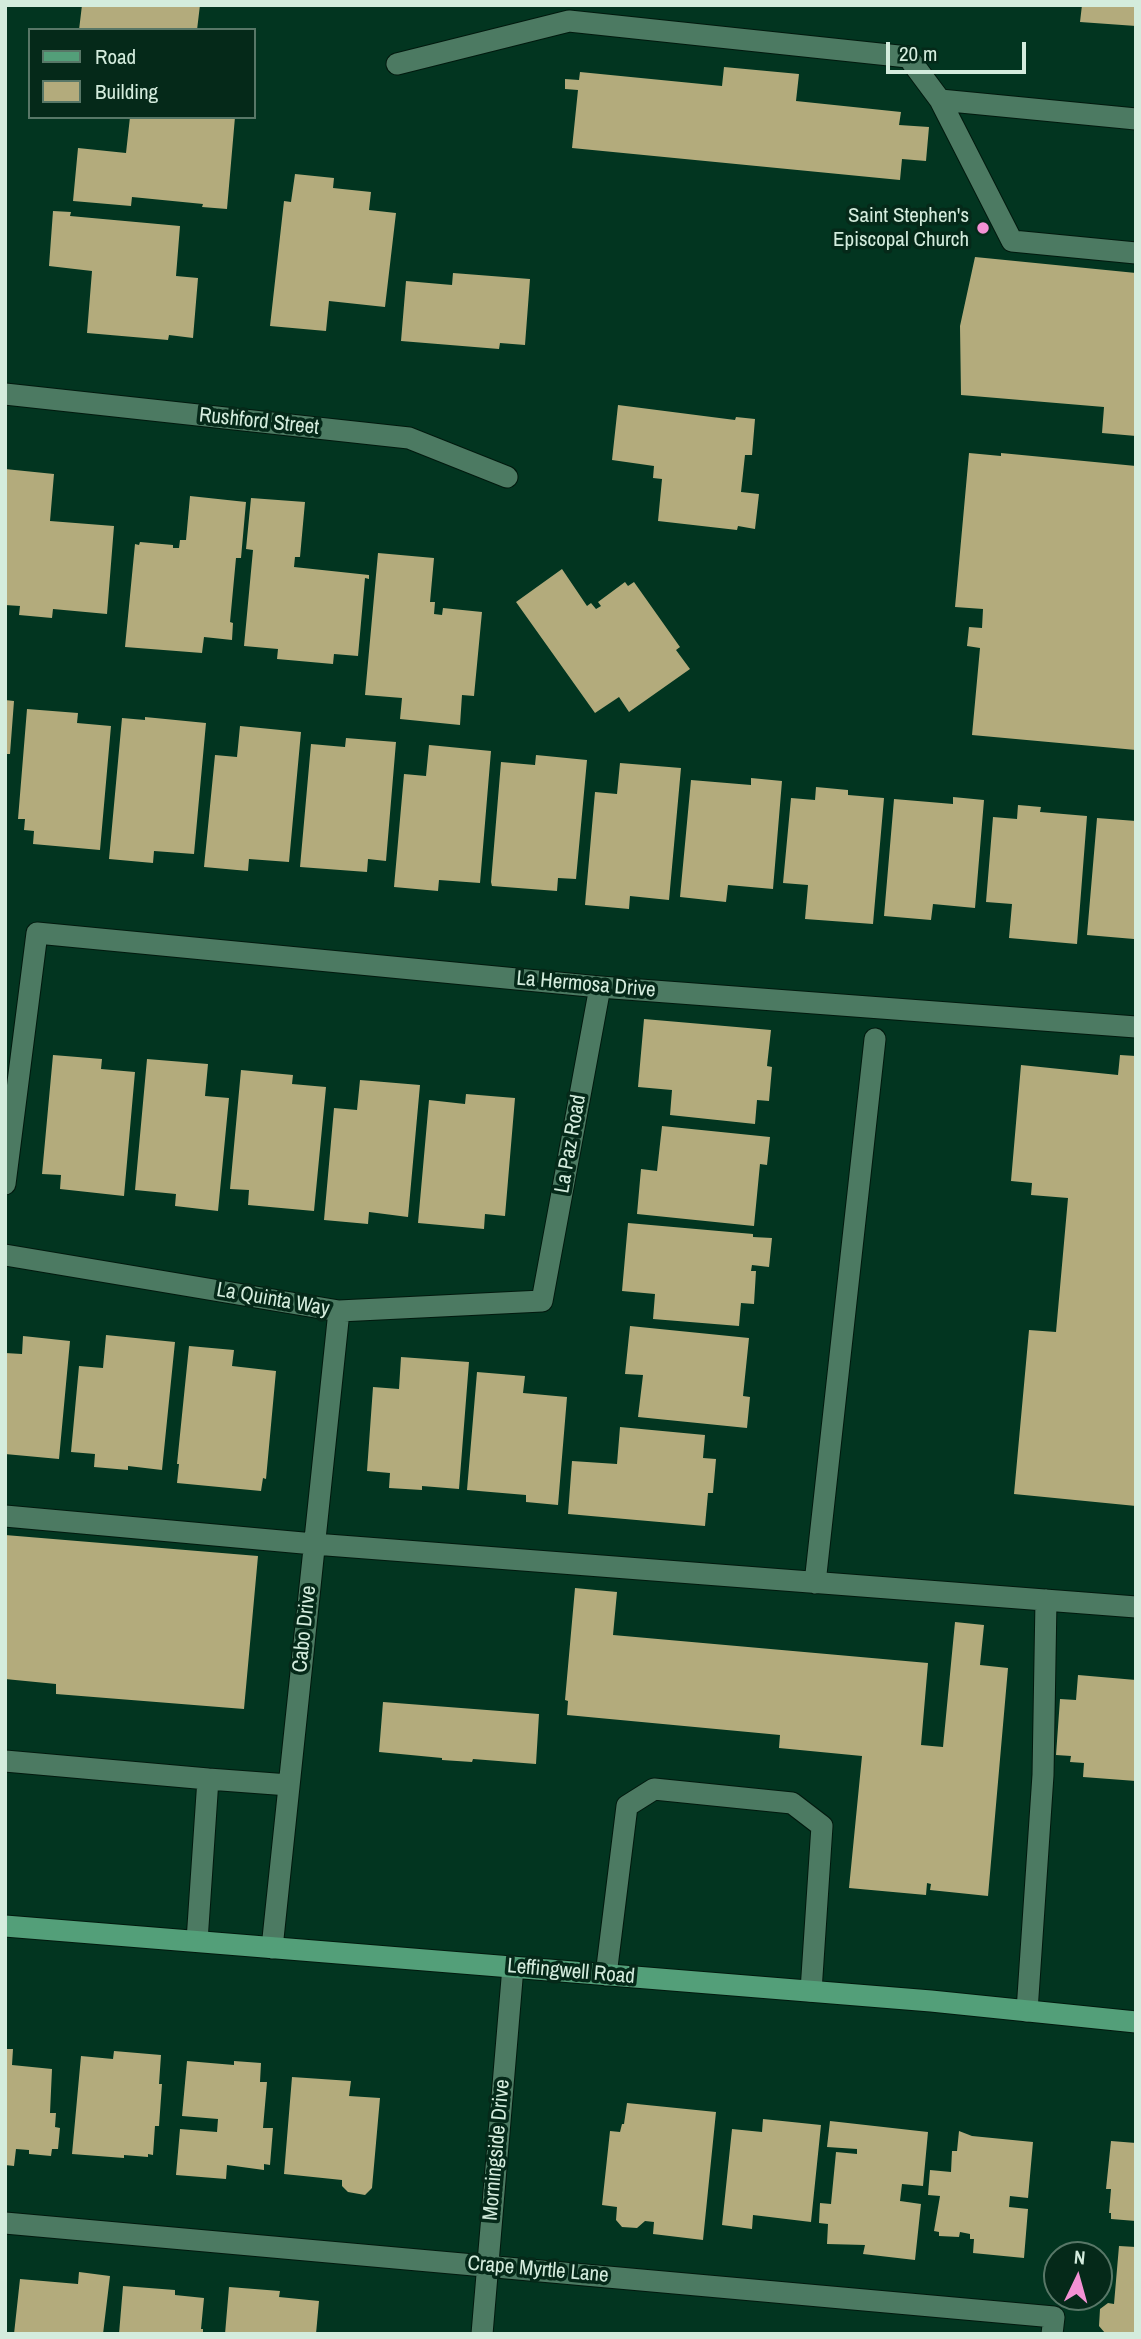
<!DOCTYPE html>
<html>
<head>
<meta charset="utf-8">
<style>
	body { margin:0 }
	#map { position:relative; width:1141px; height:2339px; overflow:hidden; background:#023520; font-family:"Archivo Narrow",sans-serif }
	canvas { display:block }
	.frame { position:absolute; inset:0; border:7px solid #d4ecdd; pointer-events:none }
	.legend { position:absolute; left:28px; top:28px; width:228px; height:91px; box-sizing:border-box; background:#052919; border:2px solid #587767; margin:0; padding:9px 12px; list-style:none; font-size:21px; color:#d4ecdd }
	.legend li { display:flex; align-items:center; gap:14px; height:35px }
	.legend b { width:35px; border:2px solid #587767 }
	.north { position:absolute; left:1043px; top:2241px; width:70px; height:70px; box-sizing:border-box; background:#052919; border:2px solid #587767; border-radius:50%; rotate:5deg; font-size:19px; font-weight:700; line-height:28px; text-align:center; color:#d4ecdd }
	.north::after { content:''; display:block; margin:auto; width:24px; height:32px; background:#f491d4; clip-path:polygon(50% 0,100% 100%,50% 72%,0 100%) }
	.scale { position:absolute; left:886px; top:42px; width:140px; height:32px; box-sizing:border-box; border:4px solid #d4ecdd; border-top:0; padding-left:9px; font-size:21px; line-height:24px; white-space:nowrap; color:#d4ecdd; -webkit-text-stroke:5px #052919; paint-order:stroke }
</style>
</head>
<body>
<div id="map">
<canvas width="1141" height="2339"></canvas>
<div class="frame"></div>
<ul class="legend">
<li><b style="height:9px;background:#539f79"></b>Road</li>
<li><b style="height:19px;background:#b3ab7c"></b>Building</li>
</ul>
<div class="north">N</div>
<div class="scale">20 m</div>
</div>
<script>
const ctx = document.querySelector('canvas').getContext('2d');
ctx.lineJoin = 'round';
function fill(path, color) { ctx.fillStyle = color; ctx.fill(path, 'evenodd'); }
const poly = rows => new Path2D(rows.map(r => 'M' + r).join(''));
function stroke(path, color, width, dash) { ctx.strokeStyle = color; ctx.lineWidth = width; ctx.lineCap = dash ? 'butt' : 'round'; ctx.setLineDash(dash || []); ctx.stroke(path); }
function label(font, color, halo, rows, align = 'center') {
  ctx.font = font + ' "Archivo Narrow",sans-serif'; ctx.lineWidth = 7; ctx.setLineDash([]); ctx.textBaseline = 'middle'; ctx.strokeStyle = halo; ctx.fillStyle = color; for (const [text, x, y, turn = 0] of rows) {
    ctx.save(); ctx.translate(x, y); ctx.rotate((+turn || 0) * Math.PI / 180); ctx.textAlign = isNaN(turn) ? turn : align; if (halo) ctx.strokeText(text, 0, 0); ctx.fillText(text, 0, 0); ctx.restore();
  }
}
fill(poly([
	[82,5,200,5,197,30,79,30],
	[1082,5,1136,5,1136,26,1080,22],
	[724,67,799,74,796,101,901,112,899,125,929,127,926,161,902,159,900,180,572,148,578,90,565,89,565,79,579,80,580,72,722,86],
	[130,117,235,117,227,209,202,207,203,204,132,197,131,206,73,201,78,148,126,153],
	[295,174,334,178,333,188,371,192,369,210,396,213,385,307,329,301,326,331,270,326,284,201,291,202],
	[53,211,71,212,70,216,180,226,176,276,198,278,193,338,169,335,168,340,87,333,92,271,49,266],
	[975,257,1136,273,1136,436,1102,433,1104,407,961,395,960,326],
	[453,273,530,279,525,345,500,343,499,349,401,341,406,281,452,285],
	[618,405,735,420,736,417,755,419,752,455,745,455,741,492,759,494,755,529,738,526,737,530,658,521,662,479,653,478,654,466,612,460],
	[969,453,1001,456,1001,453,1136,466,1136,750,972,735,980,648,967,646,969,627,982,628,983,609,955,607],
	[5,469,54,474,50,521,114,526,107,614,53,609,52,618,19,615,20,606,5,605],
	[190,496,246,502,241,558,236,558,230,622,233,623,232,640,204,637,202,653,125,647,135,544,139,545,140,542,173,545,173,548,179,548,180,540,186,540],
	[251,498,305,502,300,557,295,557,294,567,369,575,369,579,365,578,358,656,334,654,333,664,277,659,278,649,244,646,253,550,246,549],
	[378,553,434,558,430,602,435,602,434,614,442,615,443,608,482,612,474,696,462,695,460,725,400,719,402,698,365,695],
	[562,569,587,606,591,603,596,609,601,606,598,602,625,582,628,586,634,582,680,647,676,650,690,669,629,712,619,697,595,713,516,602],
	[5,700,14,701,10,754,5,754],
	[27,709,78,713,77,723,111,726,100,850,33,844,34,831,24,830,25,819,18,819],
	[145,717,206,723,194,854,154,851,153,863,109,859,122,718,145,720],
	[240,726,301,732,289,862,249,859,248,871,204,867,215,755,237,757],
	[346,738,396,742,386,861,368,859,367,872,300,867,311,744,345,747],
	[429,745,491,751,480,883,439,880,438,891,394,887,404,774,426,776],
	[536,755,587,760,576,879,558,878,557,891,492,886,491,882,501,762,535,765],
	[620,763,681,768,669,900,630,896,629,909,585,905,595,792,617,794],
	[751,778,782,781,773,889,728,885,726,902,680,897,691,780,751,785],
	[816,787,848,790,848,795,884,798,873,924,805,919,808,885,783,883,791,798,815,800],
	[953,797,984,800,975,908,933,904,931,920,884,916,894,799,953,804],
	[1018,805,1041,807,1040,812,1087,816,1077,944,1009,938,1012,904,986,902,993,817,1017,819],
	[1097,818,1136,821,1134,939,1087,935],
	[644,1019,771,1030,767,1066,772,1067,769,1101,757,1100,755,1124,670,1115,672,1090,638,1087],
	[53,1055,102,1059,101,1069,135,1072,124,1196,60,1189,61,1175,42,1174],
	[1120,1055,1136,1056,1136,1506,1014,1494,1029,1330,1056,1332,1068,1198,1031,1195,1032,1183,1011,1181,1021,1065,1118,1075],
	[147,1059,208,1064,205,1096,229,1098,218,1211,175,1206,176,1194,135,1190],
	[241,1070,293,1075,292,1084,326,1087,314,1211,248,1205,249,1190,230,1189],
	[360,1080,420,1085,408,1217,369,1212,368,1224,324,1220,334,1108,357,1110],
	[466,1094,515,1098,505,1216,485,1214,484,1229,418,1223,429,1100,465,1104],
	[662,1126,770,1137,767,1165,760,1164,754,1226,637,1214,641,1169,657,1171],
	[628,1223,753,1234,753,1237,772,1238,769,1267,752,1265,751,1271,756,1271,754,1304,741,1303,739,1326,653,1319,655,1294,622,1291],
	[630,1326,749,1338,743,1396,750,1397,747,1428,638,1417,643,1375,625,1374],
	[106,1335,175,1342,162,1470,128,1466,128,1470,94,1467,95,1454,71,1452,79,1366,103,1368],
	[23,1336,70,1341,59,1459,5,1454,5,1353,22,1354],
	[189,1346,234,1350,232,1366,276,1371,266,1479,263,1478,261,1491,177,1483,179,1464,177,1464],
	[401,1357,469,1362,459,1489,422,1486,422,1490,389,1488,390,1473,367,1471,373,1387,399,1389],
	[477,1372,525,1376,523,1393,567,1397,558,1505,526,1502,526,1495,467,1490],
	[620,1427,705,1435,703,1458,716,1459,713,1493,708,1493,705,1526,568,1514,572,1461,617,1464],
	[5,1535,258,1556,244,1709,56,1694,56,1684,5,1679],
	[575,1588,617,1592,613,1635,928,1663,921,1745,943,1747,955,1622,984,1625,980,1665,1008,1668,988,1896,930,1890,931,1884,927,1883,926,1895,849,1888,862,1756,779,1748,780,1735,567,1715,568,1701,565,1700],
	[1078,1675,1136,1680,1136,1781,1083,1777,1084,1763,1070,1762,1071,1756,1056,1755,1060,1699,1076,1700],
	[383,1702,539,1714,536,1764,473,1759,472,1762,442,1760,442,1758,379,1752],
	[5,2049,13,2049,12,2065,52,2069,50,2113,56,2113,55,2127,60,2128,58,2149,52,2149,51,2156,29,2154,29,2150,16,2149,14,2166,5,2165],
	[114,2051,161,2055,159,2084,162,2084,159,2126,155,2126,153,2155,148,2154,148,2157,124,2155,124,2158,72,2154,81,2056,113,2059],
	[187,2061,234,2065,234,2061,261,2063,260,2082,267,2082,263,2128,273,2128,270,2165,264,2164,264,2170,227,2165,226,2179,176,2175,180,2129,217,2132,218,2119,182,2116],
	[292,2077,351,2081,349,2096,380,2098,372,2188,365,2195,348,2192,342,2186,342,2180,284,2174],
	[627,2103,716,2112,703,2240,653,2234,654,2222,645,2221,637,2228,622,2227,616,2220,617,2207,602,2205,610,2131,620,2132,622,2124,624,2124],
	[763,2119,821,2125,811,2222,753,2215,752,2229,722,2225,732,2129,762,2132],
	[830,2121,928,2132,923,2186,902,2184,900,2201,921,2204,915,2260,863,2254,865,2245,827,2244,828,2224,819,2223,820,2203,831,2204,836,2152,857,2154,857,2149,827,2147],
	[959,2131,972,2136,1033,2142,1028,2198,1010,2196,1009,2207,1028,2209,1024,2258,973,2253,974,2239,970,2239,970,2234,960,2232,959,2237,939,2236,939,2232,934,2231,940,2196,928,2195,930,2170,951,2172,952,2151,957,2151],
	[1111,2141,1136,2143,1136,2221,1111,2219,1111,2213,1109,2213,1111,2189,1106,2189],
	[1119,2246,1136,2247,1136,2334,1105,2333,1099,2326,1100,2309,1108,2303,1114,2304],
	[79,2272,110,2276,103,2334,14,2334,20,2279,78,2284],
	[123,2286,175,2290,175,2295,204,2298,201,2329,203,2329,203,2334,119,2334],
	[229,2287,280,2291,279,2297,319,2301,316,2334,225,2334]
]), '#b3ab7c');
const minor = poly([
	[397,64,569,21,908,57,940,100,1012,241,1136,253],
	[940,100,1136,119],
	[5,394,409,438,507,477],
	[5,1184,37,933,600,987,1136,1027],
	[5,1255,339,1311,542,1301,600,987],
	[5,1516,314,1544,1136,1607],
	[815,1583,875,1039],
	[5,1761,208,1779,197,1941],
	[208,1779,289,1785],
	[272,1948,339,1311],
	[606,1975,627,1806,654,1789,792,1803,822,1826,811,1991],
	[1027,2011,1043,1775,1046,1600],
	[5,2223,1054,2317,1052,2334],
	[482,2334,513,1967]
]);
const major = poly([
	[5,1926,931,2001,1136,2022]
]);
stroke(minor, '#02190e', 23);
stroke(major, '#02190e', 23);
stroke(minor, '#4c7a62', 21);
stroke(major, '#539f79', 21);
for (const [x, y, r, color] of [
	[983,228,7,"#f491d4"]
]) { const dot = new Path2D(); dot.arc(x, y, r, 0, 2 * Math.PI); ctx.fillStyle = color; ctx.fill(dot); stroke(dot, '#052919', 2.5); }
label('21px', '#d4ecdd', '#052919', [
	["Saint Stephen's",969,216],
	["Episcopal Church",969,240]
], 'right');
label('21px', '#d4ecdd', '#052919', [
	["Rushford Street",259,422,6],
	["La Hermosa Drive",586,985,5],
	["La Paz Road",571,1144,-80],
	["La Quinta Way",273,1300,10],
	["Cabo Drive",305,1629,-84],
	["Leffingwell Road",571,1972,5],
	["Morningside Drive",497,2150,-85],
	["Crape Myrtle Lane",538,2270,5]
]);
</script>
</body>
</html>
